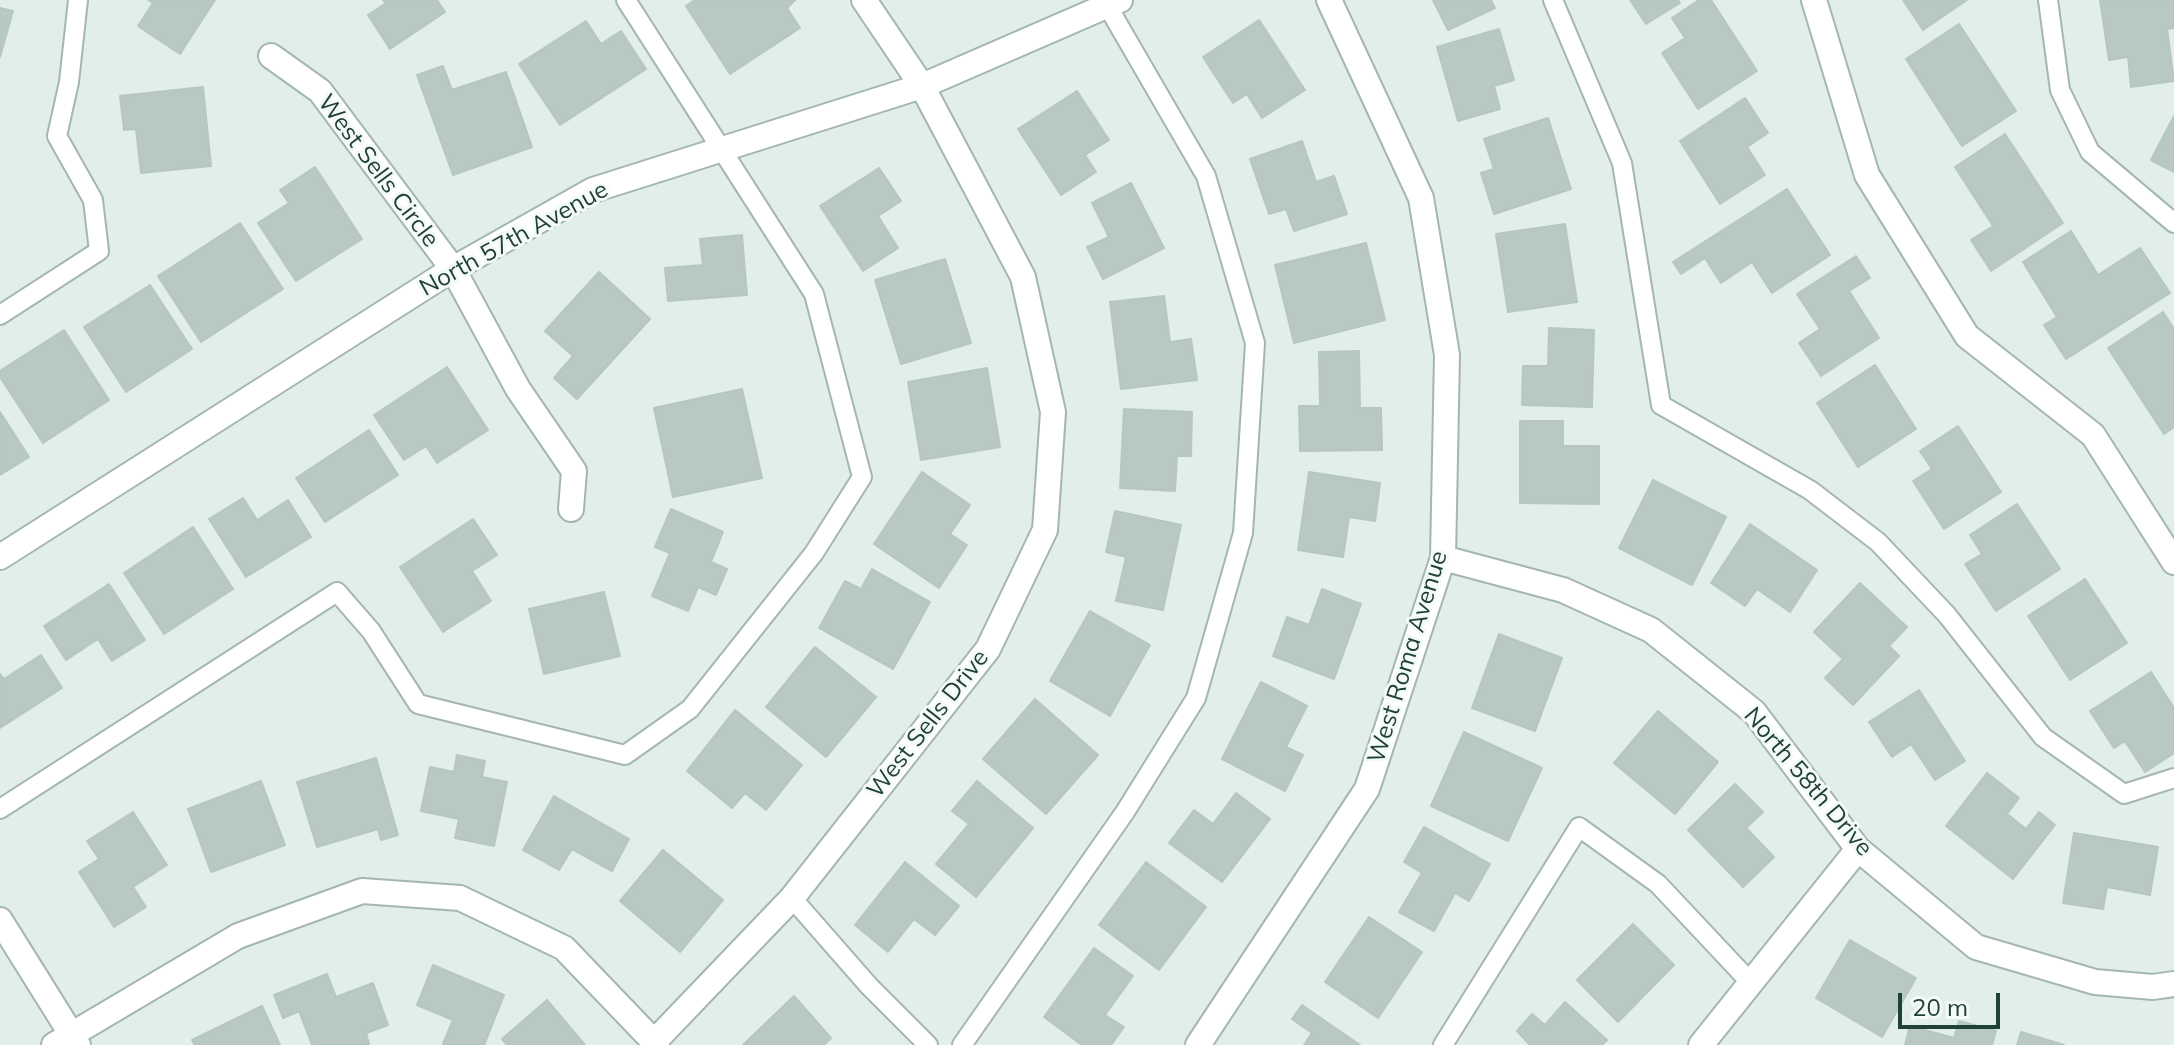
<!DOCTYPE html>
<html>
<head>
<meta charset="utf-8">
<style>
	body { margin:0 }
	#map { position:relative; width:2174px; height:1045px; overflow:hidden; background:#e2eee8; font-family:Mulish,sans-serif }
	canvas { display:block }
	.scale { position:absolute; left:1898px; top:993px; width:102px; height:36px; box-sizing:border-box; border:4px solid #204137; border-top:0; padding-left:10px; font-size:24px; line-height:28px; white-space:nowrap; color:#204137; -webkit-text-stroke:6px #f4faf6; paint-order:stroke }
</style>
</head>
<body>
<div id="map">
<canvas width="2174" height="1045"></canvas>
<div class="scale">20 m</div>
</div>
<script>
const ctx = document.querySelector('canvas').getContext('2d');
ctx.lineJoin = 'round';
function fill(path, color) { ctx.fillStyle = color; ctx.fill(path, 'evenodd'); }
const poly = rows => new Path2D(rows.map(r => 'M' + r).join(''));
function stroke(path, color, width, dash) { ctx.strokeStyle = color; ctx.lineWidth = width; ctx.lineCap = dash ? 'butt' : 'round'; ctx.setLineDash(dash || []); ctx.stroke(path); }
function label(font, color, halo, rows, align = 'center') {
  ctx.font = font + ' Mulish,sans-serif'; ctx.lineWidth = 6; ctx.setLineDash([]); ctx.textBaseline = 'middle'; ctx.strokeStyle = halo; ctx.fillStyle = color; for (const [text, x, y, turn = 0] of rows) {
    ctx.save(); ctx.translate(x, y); ctx.rotate((+turn || 0) * Math.PI / 180); ctx.textAlign = isNaN(turn) ? turn : align; if (halo) ctx.strokeText(text, 0, 0); ctx.fillText(text, 0, 0); ctx.restore();
  }
}
const building = poly([
	[148,0,215,0,180,54,138,26,153,3,148,0],
	[383,0,437,0,445,12,390,49,368,15,386,3,383,0],
	[695,0,795,0,787,8,800,28,730,74,686,6,695,0],
	[1433,0,1491,0,1495,8,1448,30,1433,0],
	[1630,0,1678,0,1680,3,1646,24,1630,0],
	[1699,0,1711,0,1757,71,1698,109,1662,53,1685,38,1672,18,1699,0],
	[1903,0,1967,0,1923,30,1903,0],
	[2100,0,2174,0,2174,28,2167,29,2174,81,2131,87,2128,57,2109,60,2100,0],
	[0,8,13,11,0,57,0,8],
	[1259,20,1305,90,1262,118,1247,94,1233,103,1203,57,1259,20],
	[586,21,601,44,621,31,646,69,560,125,519,64,586,21],
	[1959,24,2016,111,1962,146,1906,59,1959,24],
	[1499,29,1514,80,1494,86,1500,109,1458,121,1437,47,1499,29],
	[443,66,452,90,506,72,532,147,453,175,417,75,443,66],
	[203,87,211,166,141,173,136,129,124,130,120,96,203,87],
	[1077,91,1109,140,1085,155,1096,172,1061,195,1018,129,1077,91],
	[1745,98,1768,133,1747,147,1765,175,1720,204,1680,141,1745,98],
	[2174,116,2174,172,2151,160,2174,116],
	[1548,118,1571,189,1494,214,1481,173,1494,169,1484,139,1548,118],
	[2005,134,2063,223,1991,271,1971,240,1993,226,1955,167,2005,134],
	[1302,141,1316,182,1334,176,1347,214,1294,231,1286,209,1269,214,1250,159,1302,141],
	[315,167,362,239,296,281,258,223,289,203,280,190,315,167],
	[879,168,901,201,878,216,898,248,863,271,820,206,879,168],
	[1131,183,1164,248,1103,279,1087,247,1109,237,1092,203,1131,183],
	[1787,189,1830,255,1772,293,1752,262,1721,283,1705,258,1681,274,1673,262,1787,189],
	[240,223,283,289,201,342,158,276,240,223],
	[1565,224,1577,302,1508,312,1496,234,1565,224],
	[2071,231,2098,275,2140,248,2170,293,2066,359,2044,325,2057,317,2023,262,2071,231],
	[742,235,747,295,668,301,665,268,703,265,700,239,742,235],
	[1366,243,1385,320,1294,343,1275,265,1366,243],
	[1856,256,1870,278,1849,291,1879,338,1821,376,1799,343,1820,329,1797,294,1856,256],
	[945,259,971,343,901,364,875,280,945,259],
	[599,272,650,319,577,399,554,378,573,356,545,331,599,272],
	[150,285,192,349,126,392,84,327,150,285],
	[1164,296,1170,342,1191,339,1197,380,1121,389,1110,302,1164,296],
	[2163,312,2174,329,2174,427,2164,434,2108,348,2163,312],
	[1549,328,1594,330,1592,407,1522,405,1523,366,1548,366,1549,328],
	[64,330,109,400,43,443,0,377,0,371,64,330],
	[1359,351,1360,408,1381,408,1382,450,1300,451,1299,406,1320,406,1319,352,1359,351],
	[1875,365,1916,429,1858,467,1817,403,1875,365],
	[447,367,488,430,437,463,426,446,404,460,374,415,447,367],
	[987,368,1000,447,921,460,908,382,987,368],
	[742,389,762,478,673,497,654,408,742,389],
	[1124,409,1192,412,1191,456,1177,456,1175,491,1120,488,1124,409],
	[0,412,29,457,0,475,0,412],
	[1520,421,1563,421,1563,446,1599,446,1599,504,1520,503,1520,421],
	[1958,426,2001,492,1944,529,1913,481,1932,469,1920,451,1958,426],
	[369,430,398,475,325,522,296,478,369,430],
	[922,472,970,505,950,534,967,545,939,588,874,544,922,472],
	[1309,472,1380,483,1375,521,1349,517,1343,557,1298,550,1309,472],
	[1653,480,1726,517,1692,585,1619,548,1653,480],
	[243,498,257,520,288,500,311,537,246,577,209,519,243,498],
	[2017,504,2060,569,1996,611,1965,564,1982,554,1970,535,2017,504],
	[671,509,723,532,711,562,727,569,716,595,698,587,688,611,652,596,670,553,655,547,671,509],
	[1115,511,1181,525,1163,610,1116,601,1126,557,1106,552,1115,511],
	[473,519,497,555,472,571,491,601,443,632,400,567,473,519],
	[1750,524,1817,570,1790,612,1757,589,1745,606,1711,583,1750,524],
	[193,527,233,589,164,634,124,573,193,527],
	[872,569,930,602,893,669,819,628,845,581,861,589,872,569],
	[2085,579,2127,643,2070,680,2028,616,2085,579],
	[1860,583,1907,627,1889,646,1899,656,1853,705,1825,678,1843,659,1814,632,1860,583],
	[109,584,145,640,112,661,98,639,66,660,44,626,109,584],
	[1322,589,1361,604,1334,679,1273,656,1287,617,1309,625,1322,589],
	[604,592,620,656,544,674,529,609,604,592],
	[1090,611,1150,645,1110,716,1050,681,1090,611],
	[1499,634,1562,658,1535,731,1472,708,1499,634],
	[815,647,876,697,826,757,766,707,815,647],
	[41,655,62,688,0,728,0,674,4,679,41,655],
	[2151,672,2174,708,2174,753,2145,772,2125,741,2114,748,2090,711,2151,672],
	[1261,682,1307,706,1286,747,1303,755,1285,791,1222,759,1261,682],
	[1919,690,1965,761,1935,780,1911,744,1892,757,1869,722,1919,690],
	[1035,699,1098,755,1046,814,983,759,1035,699],
	[735,710,802,765,766,810,745,793,732,808,687,771,735,710],
	[1658,711,1718,762,1675,814,1614,763,1658,711],
	[1464,732,1542,768,1508,841,1431,806,1464,732],
	[457,755,485,761,482,777,507,782,494,846,455,838,459,819,421,811,430,767,454,772,457,755],
	[376,758,398,835,381,840,378,829,317,847,297,782,376,758],
	[1987,773,2019,798,2007,814,2026,829,2039,812,2055,825,2013,879,1946,826,1987,773],
	[261,781,285,845,211,872,188,809,261,781],
	[977,781,1033,828,976,897,936,864,969,824,952,811,977,781],
	[1735,784,1763,812,1746,828,1774,857,1743,887,1688,830,1735,784],
	[1236,793,1270,819,1222,882,1169,843,1194,810,1213,824,1236,793],
	[554,796,629,839,612,871,572,849,559,870,523,850,554,796],
	[133,812,167,865,133,887,146,907,114,927,79,872,99,859,87,841,133,812],
	[1424,827,1490,864,1469,901,1455,893,1434,931,1399,912,1422,873,1404,862,1424,827],
	[2074,833,2158,847,2150,895,2107,887,2103,909,2063,903,2074,833],
	[663,850,723,900,680,952,620,901,663,850],
	[905,862,959,906,935,935,914,919,888,952,855,925,905,862],
	[1146,862,1206,907,1159,970,1099,925,1146,862],
	[1369,917,1422,952,1378,1018,1325,982,1369,917],
	[1633,924,1674,965,1618,1022,1577,980,1633,924],
	[1850,940,1916,978,1882,1037,1816,998,1850,940],
	[1094,948,1133,976,1105,1015,1124,1027,1111,1045,1082,1045,1044,1017,1094,948],
	[433,965,504,995,484,1045,443,1044,453,1020,417,1005,433,965],
	[327,974,336,997,373,983,388,1025,366,1033,369,1044,312,1045,299,1011,283,1018,274,995,327,974],
	[794,996,831,1038,824,1045,743,1045,794,996],
	[547,1000,585,1045,507,1045,502,1039,547,1000],
	[1565,1002,1607,1040,1602,1045,1530,1045,1517,1031,1532,1014,1545,1025,1565,1002],
	[1302,1005,1360,1045,1304,1045,1312,1033,1292,1019,1302,1005],
	[262,1006,280,1045,195,1045,192,1040,262,1006],
	[1959,1021,1996,1031,1992,1045,1905,1045,1910,1026,1954,1038,1959,1021],
	[2021,1032,2064,1045,2017,1045,2021,1032]
]);
fill(building, '#b7c9c1');
stroke(building, '#b4c8bf', 2);
const service = poly([
	[1553,0,1622,163,1661,405,1810,490,1878,542,1947,615,2043,737,2124,794,2174,778],
	[2048,0,2060,90,2090,152,2174,223],
	[0,315,99,251,93,200,57,136,69,82,78,0],
	[0,809,337,592,371,631,418,704,625,755,690,709,814,553,862,477,814,294,626,0],
	[792,898,869,986,928,1045],
	[962,1045,1125,812,1196,698,1243,533,1255,343,1206,176,1104,0],
	[1443,1045,1579,827,1658,884,1751,983]
]);
const minor = poly([
	[1814,0,1867,175,1967,336,2093,435,2174,562],
	[271,56,320,91,453,269,518,389,574,471,571,509],
	[1443,558,1563,590,1651,630,1754,712,1858,849,1976,947,2095,982,2153,987,2174,984],
	[654,1042,792,898,988,649,1045,530,1053,412,1023,277,922,86,864,0],
	[54,1045,238,936,362,891,460,898,564,948,657,1045],
	[1198,1045,1367,789,1443,558,1447,355,1421,198,1329,0],
	[1701,1045,1858,849]
]);
const tertiary = poly([
	[0,557,453,269,593,190,922,86,1120,0],
	[0,920,78,1045]
]);
stroke(service, '#a4b7af', 22);
stroke(minor, '#a4b7af', 28);
stroke(tertiary, '#a4b7af', 28);
stroke(service, '#fff', 18);
stroke(minor, '#fff', 24);
stroke(tertiary, '#fff', 24);
label('24px', '#204137', '#f4faf6', [
	["West Sells Circle",378,171,53],
	["North 57th Avenue",514,239,-29],
	["West Roma Avenue",1408,657,-73],
	["West Sells Drive",928,724,-52],
	["North 58th Drive",1808,782,50]
]);
</script>
</body>
</html>
